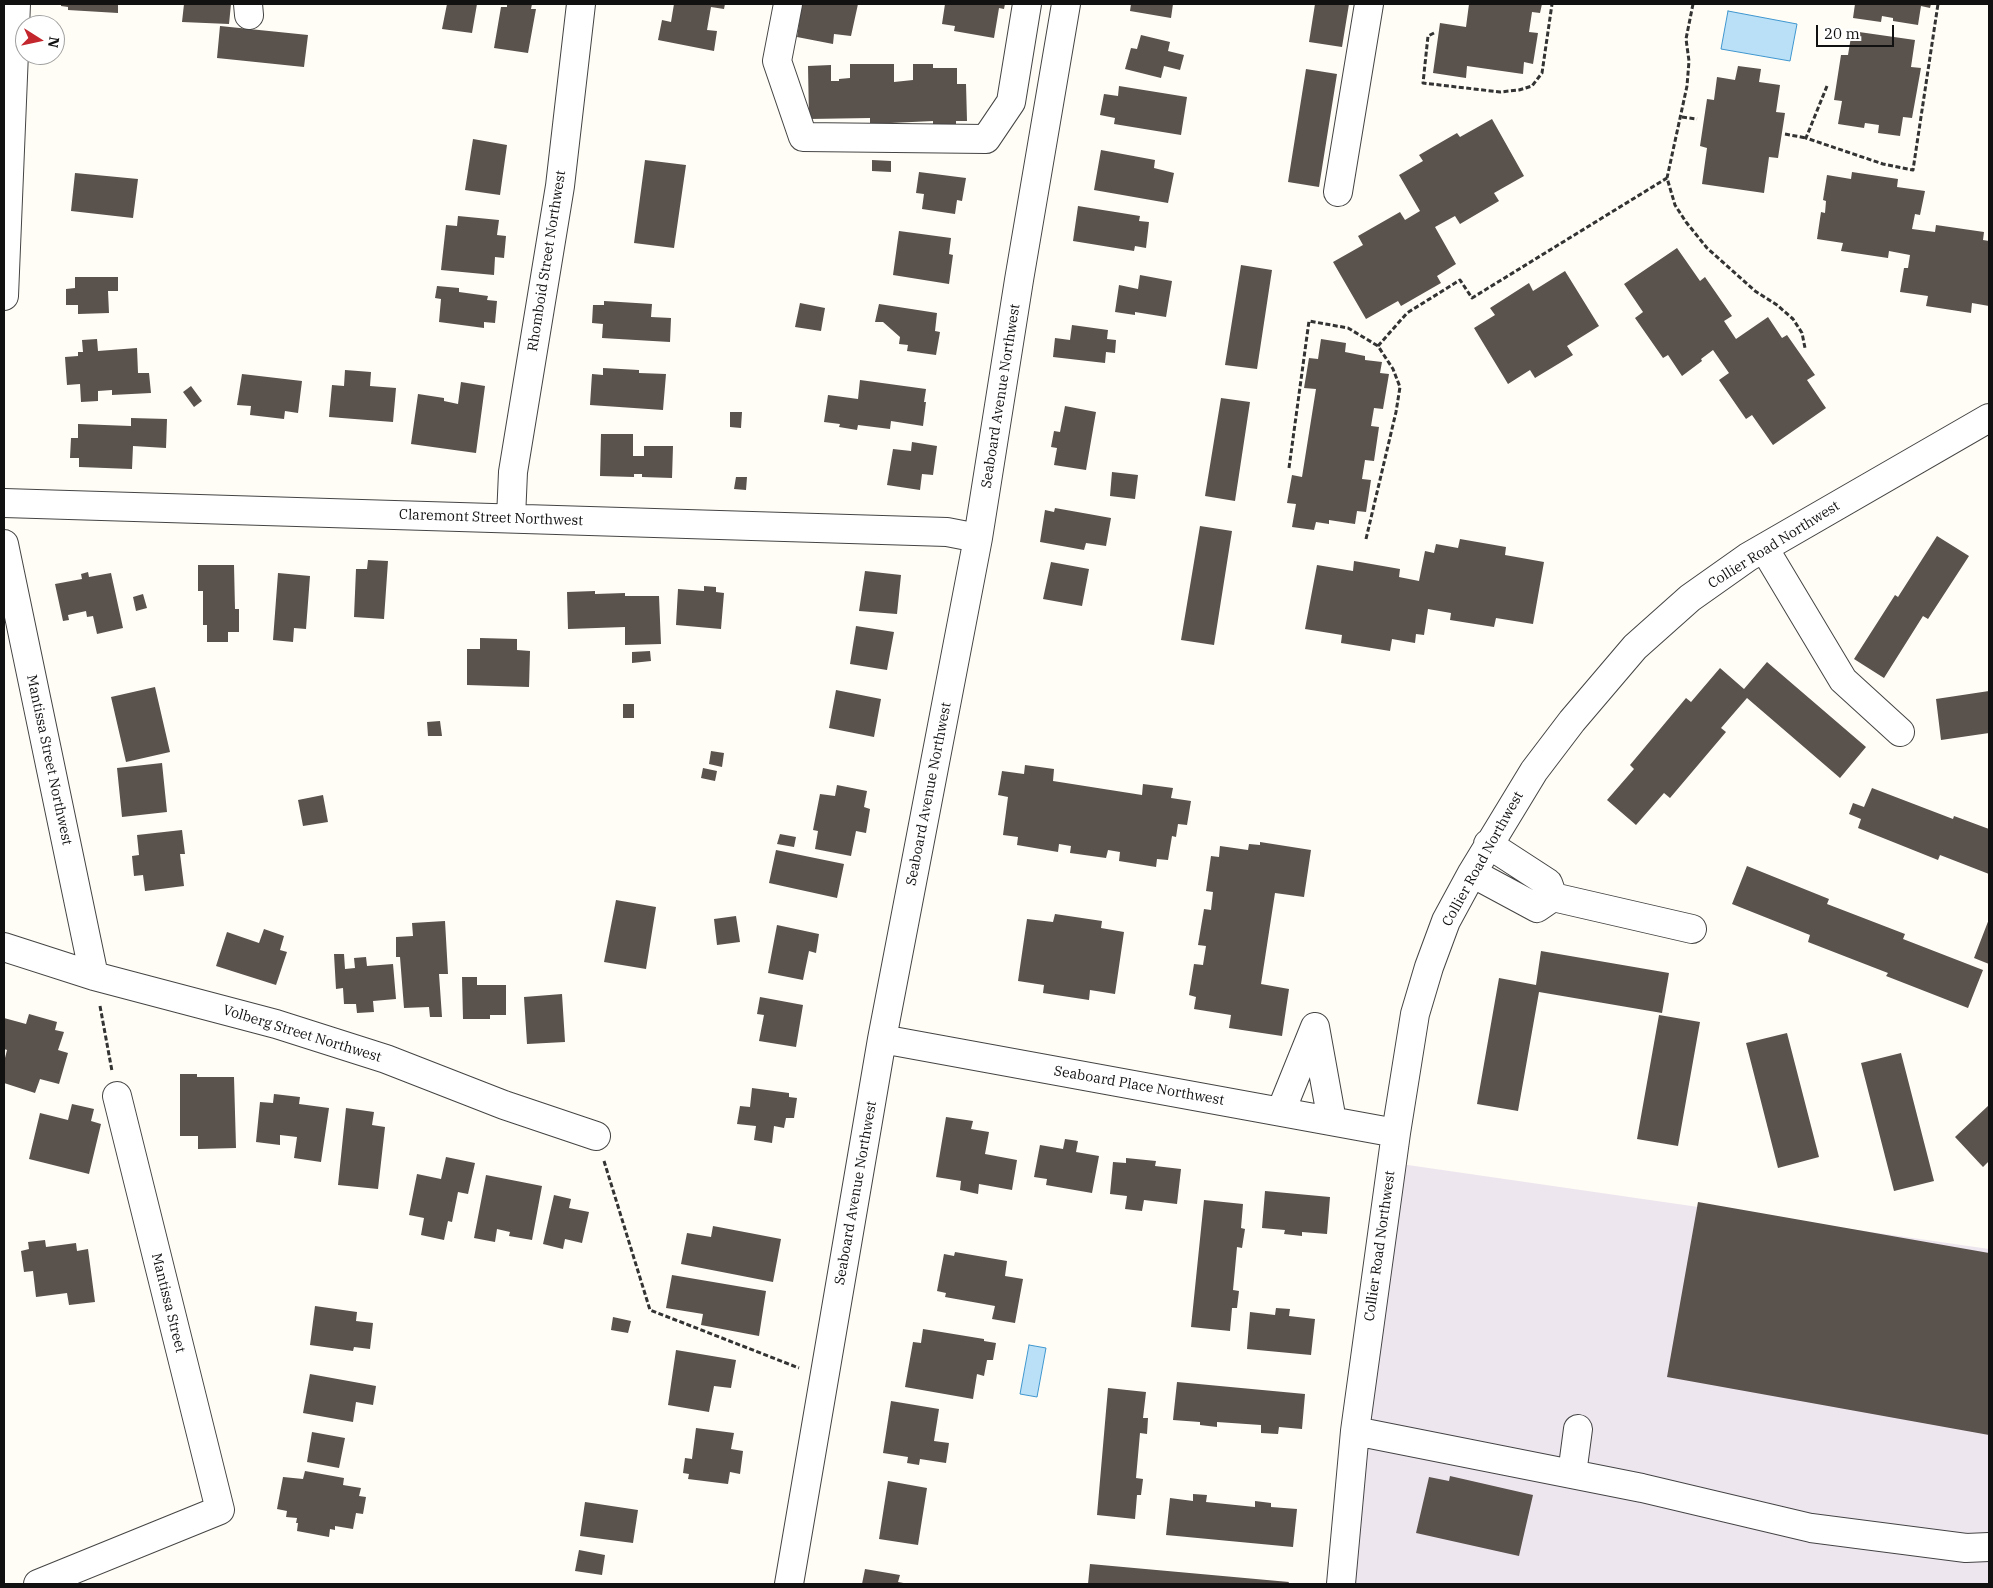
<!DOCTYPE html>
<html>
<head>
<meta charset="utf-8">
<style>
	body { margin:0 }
	#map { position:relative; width:1993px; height:1588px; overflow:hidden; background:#fffdf5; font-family:"IBM Plex Serif",serif }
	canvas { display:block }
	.frame { position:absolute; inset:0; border:5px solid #111; pointer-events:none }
	.north { position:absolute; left:15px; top:15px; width:50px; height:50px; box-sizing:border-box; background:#fff; border:1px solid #a0a0a0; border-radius:50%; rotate:100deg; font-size:14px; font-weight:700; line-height:20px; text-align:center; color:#111 }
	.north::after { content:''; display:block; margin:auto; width:18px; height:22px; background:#c4262e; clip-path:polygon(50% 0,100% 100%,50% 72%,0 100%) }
	.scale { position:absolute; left:1816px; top:25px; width:78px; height:22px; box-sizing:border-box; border:2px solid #111; border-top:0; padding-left:6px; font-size:15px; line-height:18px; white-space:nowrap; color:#111; -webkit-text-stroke:4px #fff; paint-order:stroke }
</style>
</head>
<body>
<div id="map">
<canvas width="1993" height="1588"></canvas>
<div class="frame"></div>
<div class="north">N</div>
<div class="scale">20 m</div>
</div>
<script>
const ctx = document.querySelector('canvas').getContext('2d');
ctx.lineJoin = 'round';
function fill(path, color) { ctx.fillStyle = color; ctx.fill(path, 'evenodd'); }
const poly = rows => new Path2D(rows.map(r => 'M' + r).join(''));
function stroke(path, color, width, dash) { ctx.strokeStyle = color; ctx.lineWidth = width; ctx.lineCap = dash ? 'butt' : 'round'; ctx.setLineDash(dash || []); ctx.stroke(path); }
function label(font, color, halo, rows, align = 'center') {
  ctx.font = font + ' "IBM Plex Serif",serif'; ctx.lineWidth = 5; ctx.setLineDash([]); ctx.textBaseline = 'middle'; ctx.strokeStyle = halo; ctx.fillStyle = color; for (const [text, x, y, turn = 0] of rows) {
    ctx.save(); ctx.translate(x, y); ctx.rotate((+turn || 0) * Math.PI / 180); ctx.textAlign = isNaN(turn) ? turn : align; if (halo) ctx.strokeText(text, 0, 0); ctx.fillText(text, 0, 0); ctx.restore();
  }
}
fill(poly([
	[1387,1162,1989,1249,1989,1584,1353,1584]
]), '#eee6ef');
const water = poly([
	[1728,11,1797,24,1790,61,1721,49,1728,11],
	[1029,1345,1046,1348,1037,1397,1020,1394,1029,1345]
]);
fill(water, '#b9e0f7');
stroke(water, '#3f96cf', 1);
fill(poly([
	[61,4,118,4,118,13,68,10,68,7,61,6],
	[184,4,231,4,229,24,182,22],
	[447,4,477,4,472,33,442,29],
	[507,4,532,4,531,9,536,9,528,53,494,48,501,7,507,7],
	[674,4,725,4,724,9,711,7,707,30,717,31,714,51,658,40,662,20,671,22],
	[802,4,858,4,851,36,834,34,833,44,797,37],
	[945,4,1005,4,1004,9,999,8,994,38,954,31,955,26,942,24],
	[1131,4,1173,4,1171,18,1130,11],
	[1315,4,1349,4,1342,47,1309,42],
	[1469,4,1542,4,1540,13,1532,12,1529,32,1538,33,1533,64,1524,62,1523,74,1467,66,1466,78,1433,73,1440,23,1466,27],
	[1855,4,1931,4,1930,8,1921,6,1918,25,1893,21,1893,18,1882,16,1881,22,1853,18],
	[220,26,308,35,304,67,217,58],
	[1852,31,1915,40,1911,67,1921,68,1912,118,1903,117,1900,136,1878,133,1879,125,1865,123,1864,128,1838,124,1842,101,1834,100,1841,55,1848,55],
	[1141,35,1170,42,1168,51,1184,55,1180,70,1164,66,1161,78,1125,69,1131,48,1137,49],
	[850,64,894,64,894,82,913,80,913,64,933,64,933,68,957,68,957,84,966,84,967,121,956,121,956,124,933,124,933,121,870,124,870,118,809,119,808,66,831,65,831,81,839,81,839,79,850,78],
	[1738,66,1761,69,1759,82,1780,85,1776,112,1785,113,1778,158,1769,157,1764,193,1702,184,1707,148,1700,146,1707,99,1714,100,1717,77,1735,80],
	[1306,69,1337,74,1319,187,1288,182],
	[1119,86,1187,97,1181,135,1114,124,1115,118,1100,115,1104,94,1118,96],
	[1492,119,1524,176,1494,193,1499,201,1460,224,1455,216,1435,227,1456,264,1437,276,1441,283,1401,306,1398,301,1366,319,1333,262,1363,245,1358,236,1400,212,1405,220,1420,211,1399,175,1423,161,1419,155,1457,133,1460,137],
	[473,139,507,145,500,195,465,190],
	[1101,150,1155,160,1154,168,1174,173,1168,203,1094,190],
	[645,160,686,165,674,248,634,243],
	[872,160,891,161,891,172,872,171],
	[919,172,966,178,962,201,957,200,955,214,922,209,924,194,916,193],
	[1852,172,1898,179,1897,187,1925,191,1920,215,1915,214,1912,229,1935,232,1936,225,1984,232,1983,240,1989,241,1989,306,1972,303,1971,313,1926,306,1928,296,1900,292,1904,268,1908,268,1910,255,1889,251,1888,258,1841,251,1843,243,1817,239,1821,212,1825,213,1826,201,1823,200,1827,175,1851,179],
	[75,173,138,179,133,218,71,211],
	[1078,206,1140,216,1139,221,1149,222,1146,248,1135,246,1134,251,1073,241],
	[458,216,499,220,497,235,506,236,504,258,495,257,494,275,441,270,446,225,457,226],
	[899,231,951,238,949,254,953,255,949,284,893,275],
	[1677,248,1700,281,1705,277,1732,316,1724,321,1736,339,1768,317,1782,338,1787,335,1815,375,1807,380,1826,408,1773,445,1752,415,1746,419,1719,380,1729,373,1713,350,1701,359,1702,361,1682,376,1668,355,1663,358,1635,318,1643,312,1624,284],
	[1241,265,1272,270,1257,369,1225,365],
	[1565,271,1599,326,1567,346,1573,355,1535,378,1530,370,1508,384,1474,328,1495,315,1490,308,1529,283,1533,291],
	[1140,275,1172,281,1166,317,1135,312,1135,315,1115,312,1119,285,1138,289],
	[75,277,118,277,118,291,108,291,109,313,78,314,78,305,66,305,66,289,75,288],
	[437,286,459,288,459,292,488,296,487,300,497,301,495,323,484,322,484,328,439,322,441,299,435,298],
	[604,301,652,304,651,317,671,318,670,342,602,338,603,324,592,323,593,305,604,305],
	[800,303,825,308,821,331,795,327],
	[879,304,937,313,935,331,940,332,936,355,907,351,908,345,899,344,900,337,883,322,875,322],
	[1072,325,1108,330,1107,339,1116,340,1115,353,1106,352,1105,363,1053,357,1055,338,1070,340],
	[97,339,98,351,137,348,138,373,149,373,151,393,112,395,112,390,98,391,98,401,81,402,80,384,67,385,65,357,78,356,78,352,83,352,82,340],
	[1321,339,1346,343,1345,352,1365,356,1365,360,1382,362,1380,373,1389,374,1383,409,1374,408,1371,426,1379,427,1374,461,1365,460,1362,479,1371,480,1366,512,1357,511,1355,524,1329,520,1329,524,1316,522,1314,530,1292,527,1296,504,1287,503,1292,475,1302,477,1316,389,1304,388,1309,358,1318,359],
	[603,368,639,370,639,373,666,374,663,410,590,405,592,374,603,375],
	[345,370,371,372,370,386,396,388,393,422,329,417,332,385,344,386],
	[242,374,302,381,298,413,285,411,284,419,250,415,251,406,237,405],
	[860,380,926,389,924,402,926,402,923,426,891,421,890,429,858,425,857,430,839,427,840,424,824,422,828,395,858,399],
	[461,382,485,386,476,453,411,444,418,394,444,398,444,401,458,404],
	[191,386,202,401,194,407,183,392],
	[1221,398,1250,402,1235,501,1205,496],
	[1065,406,1096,412,1086,470,1054,465,1057,448,1051,447,1054,431,1060,432],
	[730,412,742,412,741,428,730,427],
	[131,418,167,419,166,448,133,446,132,469,79,467,79,458,70,458,71,438,78,438,78,424,131,426],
	[601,434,633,434,633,456,644,456,644,446,673,446,672,478,642,477,642,474,634,474,634,477,600,476],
	[912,442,937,446,933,475,922,474,920,490,887,485,893,449,911,451],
	[1112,472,1138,475,1135,499,1110,496],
	[736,477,747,477,746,490,734,489],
	[1055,508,1111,518,1106,546,1086,543,1084,550,1040,542,1045,510,1054,512],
	[1200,526,1232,531,1214,645,1181,640],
	[1937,536,1969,556,1928,619,1923,616,1884,678,1854,659,1895,595,1898,597],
	[1460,539,1506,547,1505,555,1544,562,1533,624,1496,618,1494,627,1450,620,1451,613,1428,609,1424,635,1416,634,1415,643,1392,639,1390,651,1341,643,1342,635,1305,629,1317,565,1353,571,1354,561,1400,569,1399,577,1419,581,1425,551,1434,553,1436,544,1458,548],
	[368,560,388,561,384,619,354,617,356,569,367,569],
	[1051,562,1089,569,1082,606,1043,599],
	[198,565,234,565,235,609,239,609,239,632,228,632,228,642,207,642,207,625,203,625,203,591,198,591],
	[865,571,901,575,897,614,859,611],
	[88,572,89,577,111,573,123,628,97,634,93,616,87,617,86,611,68,615,69,620,63,621,55,584,82,579,81,574],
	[278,573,310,576,306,629,294,628,293,642,273,640],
	[704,586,716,587,716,592,724,593,721,629,676,625,678,589,704,591],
	[595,591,595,594,625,593,625,596,659,596,661,644,625,645,625,627,568,629,567,592],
	[143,594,147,608,136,611,133,597],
	[856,626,894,632,887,670,850,664],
	[480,638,517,639,517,650,530,651,529,687,467,685,467,649,480,649],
	[650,651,651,661,632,663,632,652],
	[1767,662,1866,747,1840,778,1747,698,1721,728,1726,732,1670,798,1664,793,1636,825,1607,800,1634,769,1630,765,1686,698,1691,702,1720,668,1744,689],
	[155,687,170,752,126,762,111,697],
	[836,690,881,699,874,737,829,728],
	[1989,691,1989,733,1941,740,1936,699],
	[623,704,634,704,634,718,623,718],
	[440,721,442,736,428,736,427,722],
	[711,751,724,753,722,767,709,764],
	[162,763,167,812,122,817,117,768],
	[1025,765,1054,769,1053,781,1142,795,1143,784,1173,788,1171,798,1191,801,1187,825,1178,824,1176,837,1172,836,1168,860,1157,859,1156,867,1119,861,1120,852,1108,850,1106,858,1070,853,1071,846,1059,844,1058,852,1017,845,1018,837,1003,835,1008,797,998,795,1002,771,1024,774],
	[703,768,717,771,715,781,701,778],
	[837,785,867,791,864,807,870,809,866,833,856,831,851,856,815,849,818,831,813,830,820,794,835,796],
	[1872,788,1953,819,1954,816,1989,829,1989,874,1940,855,1938,860,1858,828,1861,819,1849,814,1853,803,1864,807],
	[323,795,328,822,303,826,298,800],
	[182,830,185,854,180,854,184,886,145,891,143,875,134,876,132,856,139,855,137,835],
	[780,834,796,837,794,847,777,844],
	[1260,842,1311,850,1304,897,1275,893,1261,984,1289,989,1282,1036,1229,1028,1231,1015,1194,1009,1196,997,1189,995,1194,964,1203,965,1206,946,1198,945,1204,909,1211,910,1213,892,1206,891,1211,856,1219,857,1220,846,1248,850,1249,844,1260,845],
	[776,850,844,864,837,898,769,883],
	[1747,866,1829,899,1827,904,1905,934,1903,939,1983,970,1968,1008,1886,976,1888,973,1808,942,1810,935,1732,904],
	[616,900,656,907,646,969,604,962],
	[1055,914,1102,921,1101,928,1124,932,1115,994,1090,990,1089,1000,1043,993,1044,985,1018,981,1027,919,1053,922],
	[736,916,740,942,717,945,714,919],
	[1989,919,1989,964,1974,958],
	[445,921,448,974,439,974,442,1017,430,1017,429,1007,404,1008,400,957,396,957,396,937,413,936,412,923],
	[777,925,819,934,816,953,809,951,803,980,768,973],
	[264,929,284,936,280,950,287,952,276,985,216,966,227,932,259,943],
	[1541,951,1669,973,1662,1013,1539,992,1518,1111,1477,1104,1499,978,1536,985],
	[334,954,344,954,345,969,355,968,354,958,366,957,367,966,393,964,396,999,373,1001,374,1012,357,1013,356,1004,344,1004,343,988,336,989],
	[462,977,477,977,477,985,506,985,506,1015,490,1015,490,1019,463,1019],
	[562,994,565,1042,527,1044,524,997],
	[760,997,803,1005,796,1047,759,1041,764,1015,757,1014],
	[29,1014,57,1022,55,1030,64,1032,58,1050,68,1053,59,1084,40,1079,35,1093,4,1083,4,1062,7,1050,4,1049,4,1018,26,1024],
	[1659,1015,1700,1022,1678,1146,1637,1139],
	[1787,1033,1819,1157,1778,1168,1746,1043],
	[1901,1053,1934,1181,1894,1191,1861,1063],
	[180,1074,197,1074,197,1077,234,1077,236,1148,198,1149,198,1136,180,1136],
	[752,1088,789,1093,789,1097,797,1098,794,1118,786,1118,784,1128,774,1126,772,1143,754,1140,756,1126,737,1124,740,1106,750,1107],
	[274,1094,300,1097,299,1104,329,1108,321,1162,294,1158,297,1137,280,1135,280,1145,256,1142,260,1102,273,1103],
	[72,1104,94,1109,91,1121,101,1124,89,1174,29,1159,40,1113,68,1120],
	[1989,1105,1989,1161,1983,1167,1955,1137],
	[346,1108,374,1112,372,1125,385,1127,378,1189,338,1185],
	[946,1117,973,1121,971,1129,989,1132,985,1154,1017,1160,1012,1190,979,1184,978,1194,960,1190,961,1181,936,1177],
	[1065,1139,1078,1141,1076,1152,1099,1156,1092,1193,1046,1185,1047,1179,1034,1177,1040,1145,1063,1149],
	[446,1157,475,1163,468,1194,458,1192,452,1222,448,1221,444,1240,421,1235,424,1218,409,1215,417,1174,441,1179],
	[1126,1158,1156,1161,1155,1166,1181,1169,1177,1204,1144,1200,1142,1211,1125,1209,1127,1196,1110,1194,1113,1162,1126,1163],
	[486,1175,542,1186,532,1240,509,1236,510,1232,497,1229,495,1242,474,1238],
	[1265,1191,1330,1197,1327,1234,1302,1232,1302,1236,1284,1234,1285,1230,1262,1228],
	[554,1195,571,1199,569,1208,589,1212,582,1243,565,1239,563,1249,543,1244],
	[1204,1200,1243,1204,1241,1228,1245,1229,1242,1248,1237,1247,1233,1290,1239,1291,1237,1308,1232,1308,1230,1331,1191,1327],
	[1698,1202,1989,1253,1989,1435,1667,1377],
	[713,1226,781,1239,773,1282,681,1264,687,1233,711,1237],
	[45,1240,46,1247,76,1243,77,1251,88,1249,95,1302,69,1305,67,1293,36,1297,33,1271,24,1272,21,1251,29,1249,28,1242],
	[955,1252,1007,1261,1005,1276,1023,1279,1015,1323,992,1319,995,1306,945,1297,946,1293,937,1291,944,1254,954,1256],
	[672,1275,766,1291,759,1336,701,1325,703,1314,666,1308],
	[315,1306,357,1312,356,1321,373,1323,370,1349,354,1347,353,1351,310,1345],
	[1276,1308,1290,1309,1289,1316,1315,1319,1311,1355,1247,1349,1250,1312,1275,1315],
	[613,1317,631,1321,628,1333,611,1330],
	[923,1329,984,1339,984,1341,996,1343,993,1360,987,1360,984,1376,977,1374,973,1399,905,1387,913,1342,921,1343],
	[676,1350,736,1360,731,1388,714,1386,709,1412,668,1405],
	[310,1374,376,1386,373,1405,356,1402,353,1422,303,1413],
	[1177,1382,1305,1394,1302,1429,1279,1427,1278,1434,1261,1433,1261,1425,1217,1422,1217,1427,1200,1425,1200,1422,1173,1420],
	[1108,1388,1146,1392,1143,1418,1148,1418,1147,1434,1140,1433,1136,1478,1143,1479,1141,1495,1137,1495,1135,1519,1097,1515],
	[891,1401,939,1409,934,1441,949,1443,946,1463,920,1459,919,1465,907,1463,908,1457,883,1453],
	[696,1428,734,1433,731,1449,743,1451,740,1474,730,1472,728,1484,688,1479,689,1474,683,1473,685,1458,692,1459],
	[312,1432,345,1438,339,1468,307,1462],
	[305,1471,344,1478,343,1485,361,1488,359,1496,366,1497,363,1514,356,1513,353,1529,335,1526,335,1530,330,1529,329,1537,297,1531,298,1523,296,1523,297,1518,286,1517,287,1511,277,1509,283,1477,303,1479],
	[1450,1476,1533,1495,1519,1556,1416,1533,1429,1477,1449,1481],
	[888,1481,927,1488,918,1545,879,1539],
	[1193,1494,1207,1495,1206,1502,1255,1507,1255,1501,1271,1503,1271,1507,1297,1509,1293,1547,1166,1535,1170,1498,1193,1501],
	[585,1502,638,1510,633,1543,580,1536],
	[579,1550,605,1555,602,1575,575,1571],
	[1090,1564,1289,1582,1288,1584,1088,1584],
	[865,1569,900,1575,898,1582,909,1584,862,1584]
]), '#5a524d');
const minor = poly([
	[248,4,249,15],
	[788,4,777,61,803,137,986,139,1011,102,1027,4],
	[1338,192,1369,4],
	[4,296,16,4],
	[4,503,947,532,978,538],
	[511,518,513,472,560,186,581,4],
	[4,544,94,976],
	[1764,548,1843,680,1900,732],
	[1488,844,1548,883,1553,897],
	[1472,873,1537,908,1553,897,1692,929],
	[4,947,94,976,276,1024,386,1059,504,1105,596,1136],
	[1315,1027,1332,1121],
	[882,1039,1396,1133],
	[1281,1111,1315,1027],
	[1355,1431,1642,1488,1811,1528,1966,1548,1989,1547],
	[1572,1474,1578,1429],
	[38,1584,220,1510,117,1096],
	[789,1584,882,1039,978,538,1019,280,1066,4],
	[1341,1584,1355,1431,1396,1133,1415,1014,1429,967,1446,921,1472,873,1534,771,1572,721,1635,647,1690,598,1748,557,1989,418]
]);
stroke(minor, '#444', 30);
stroke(poly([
	[1693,4,1686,39,1689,61,1687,86,1667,178,1675,205,1686,222,1707,248,1755,291,1777,305,1793,319,1802,333,1805,348],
	[1434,33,1428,36,1423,83,1500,92,1519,90,1532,86,1542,73,1552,4],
	[1827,86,1806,138,1883,164,1913,170,1938,4],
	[1682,117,1697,119],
	[1785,134,1806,138],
	[1289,468,1309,321,1348,328,1378,346],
	[1366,539,1396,412,1400,387,1393,369,1378,346,1407,313,1460,280,1472,298,1667,178],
	[100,1006,112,1071],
	[604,1161,650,1310,799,1368]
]), '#333', 3, [5, 2.5]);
stroke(minor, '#fff', 28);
label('14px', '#111', '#fff', [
	["Rhomboid Street Northwest",547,261,-81],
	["Seaboard Avenue Northwest",1001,396,-81],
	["Claremont Street Northwest",491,518,2],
	["Collier Road Northwest",1774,545,-32],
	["Mantissa Street Northwest",49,760,78],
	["Seaboard Avenue Northwest",929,794,-79],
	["Collier Road Northwest",1483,859,-61],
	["Volberg Street Northwest",302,1034,17],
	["Seaboard Place Northwest",1139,1086,10],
	["Seaboard Avenue Northwest",856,1193,-80],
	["Collier Road Northwest",1380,1246,-82],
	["Mantissa Street",168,1303,76]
]);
</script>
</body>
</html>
